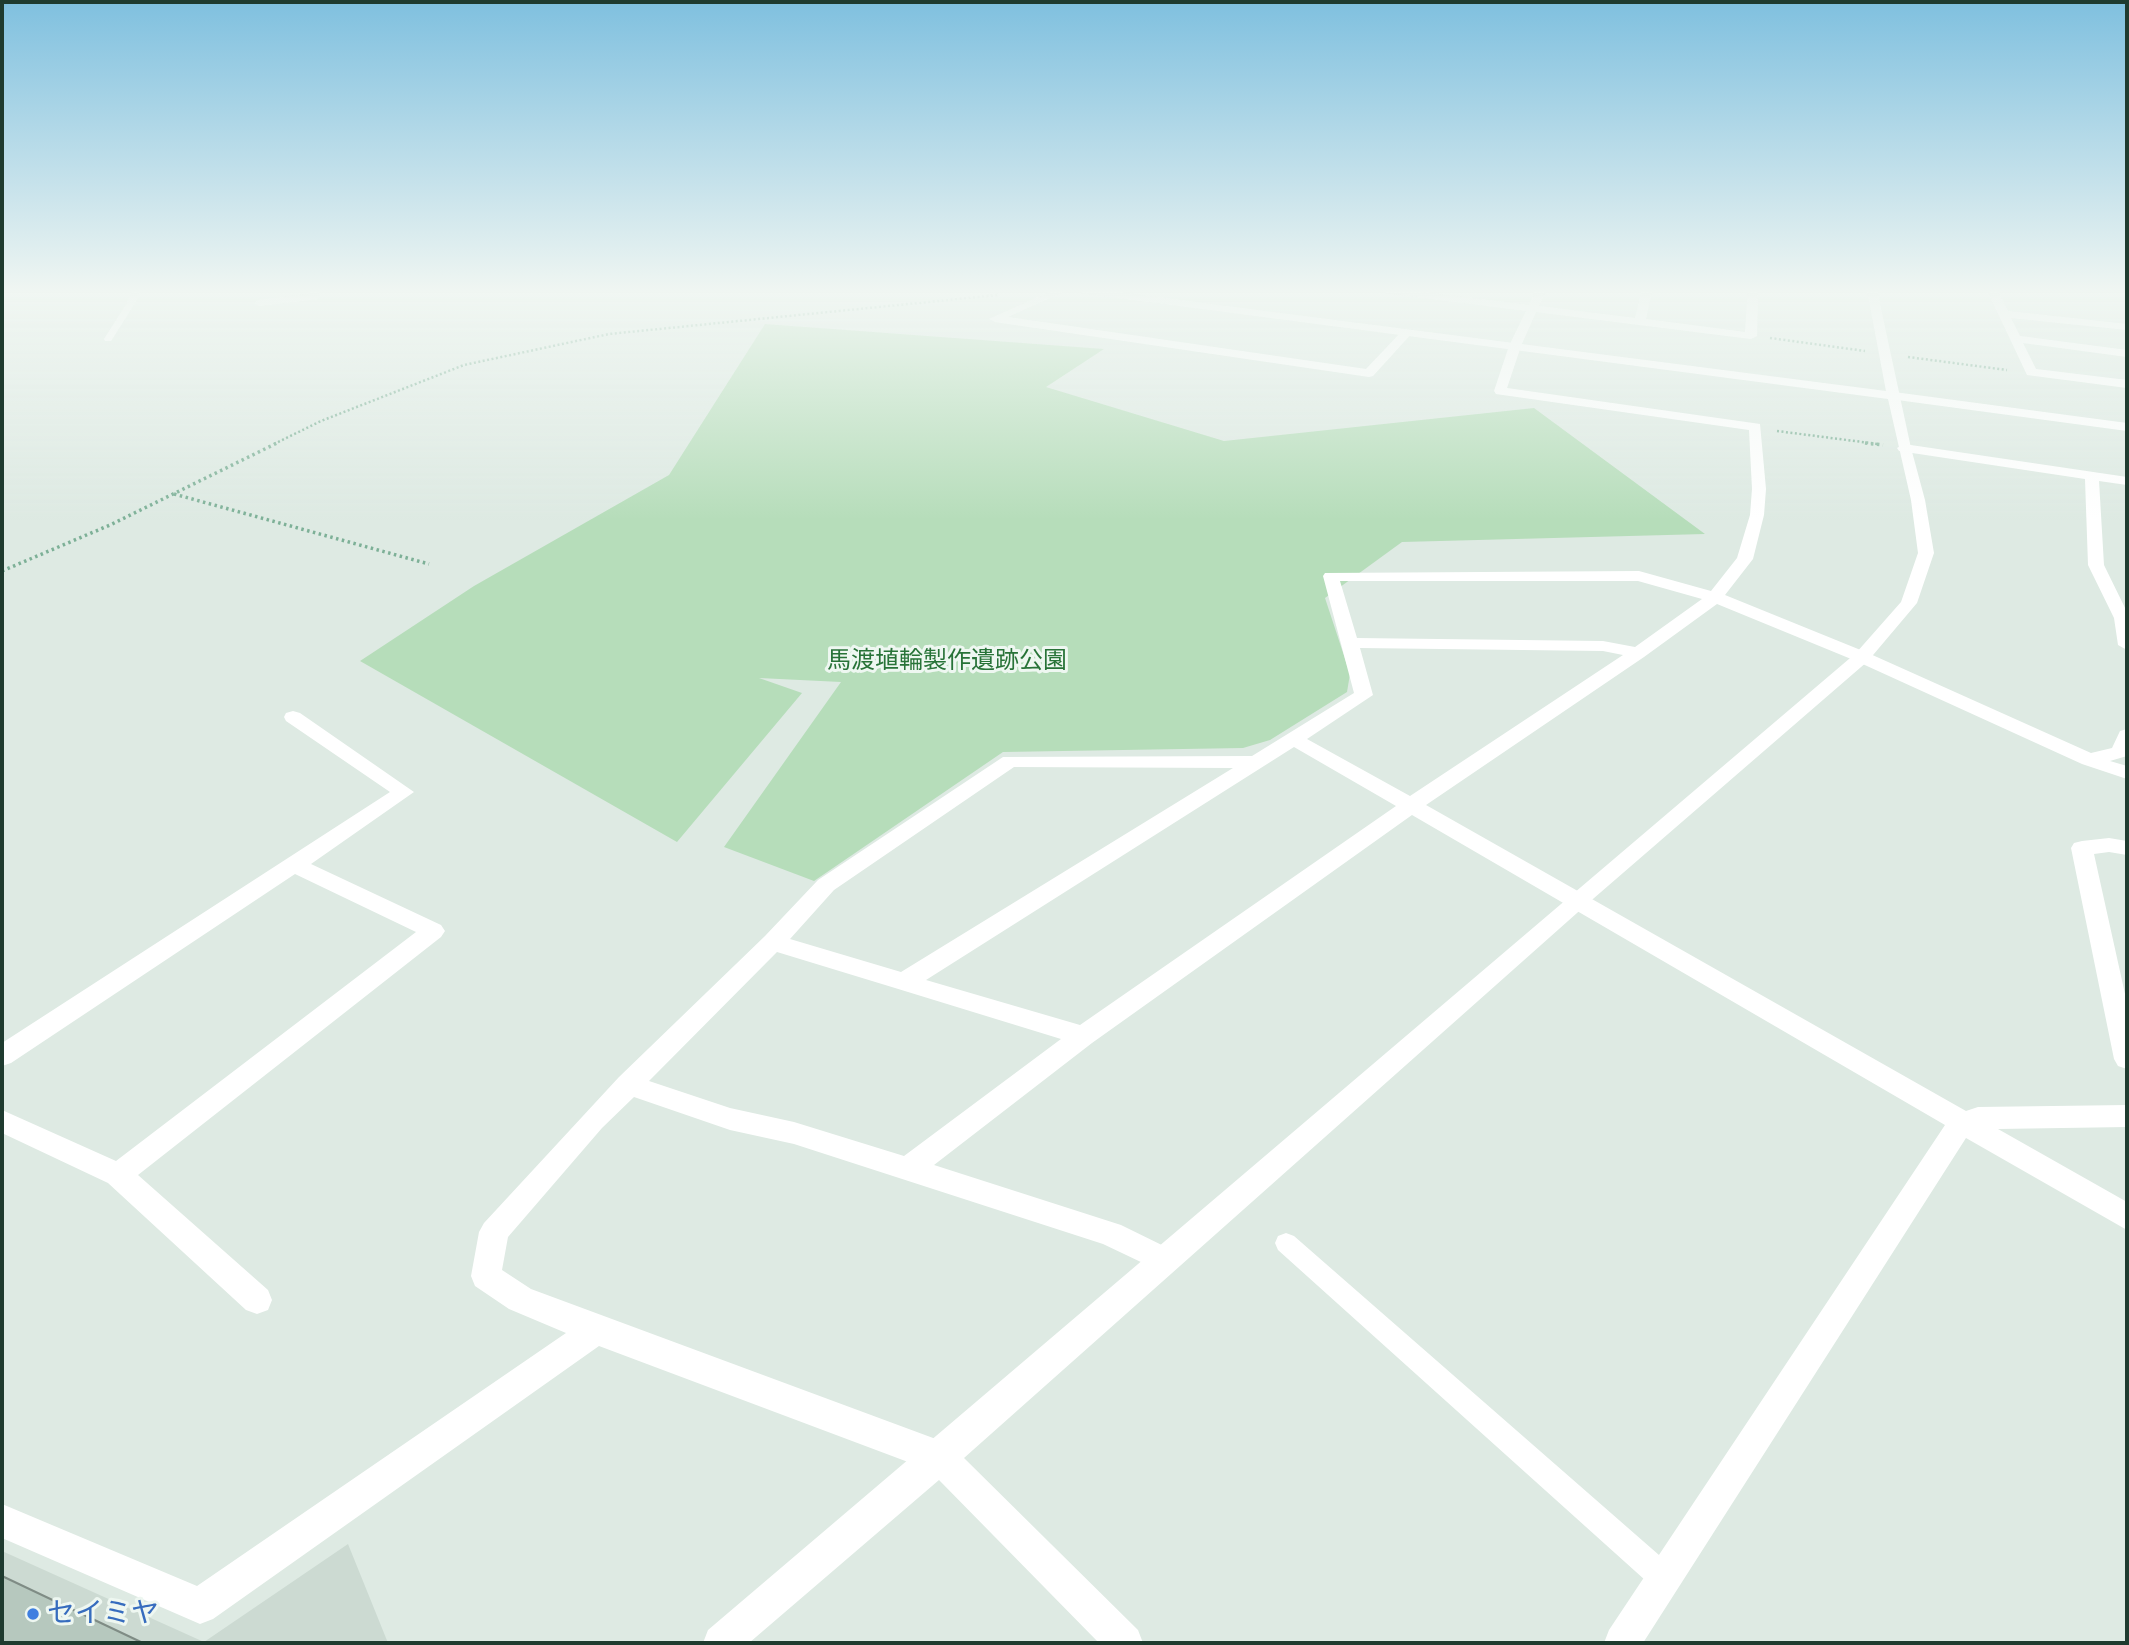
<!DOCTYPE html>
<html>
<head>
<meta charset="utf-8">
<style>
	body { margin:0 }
	#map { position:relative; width:2129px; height:1645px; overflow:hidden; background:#deeae3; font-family:"Fira Sans Condensed",sans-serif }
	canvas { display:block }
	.frame { position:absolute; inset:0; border:4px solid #1f3b2f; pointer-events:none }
</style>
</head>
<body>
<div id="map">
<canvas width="2129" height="1645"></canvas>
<div class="frame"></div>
</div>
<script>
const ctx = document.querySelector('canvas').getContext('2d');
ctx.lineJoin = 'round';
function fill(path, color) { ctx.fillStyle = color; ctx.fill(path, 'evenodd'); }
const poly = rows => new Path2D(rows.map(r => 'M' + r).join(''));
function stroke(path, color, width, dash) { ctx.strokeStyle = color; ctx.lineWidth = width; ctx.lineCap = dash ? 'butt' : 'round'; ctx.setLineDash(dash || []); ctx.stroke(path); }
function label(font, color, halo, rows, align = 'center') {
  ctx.font = font + ' "Fira Sans Condensed","Noto Sans JP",sans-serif'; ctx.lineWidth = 6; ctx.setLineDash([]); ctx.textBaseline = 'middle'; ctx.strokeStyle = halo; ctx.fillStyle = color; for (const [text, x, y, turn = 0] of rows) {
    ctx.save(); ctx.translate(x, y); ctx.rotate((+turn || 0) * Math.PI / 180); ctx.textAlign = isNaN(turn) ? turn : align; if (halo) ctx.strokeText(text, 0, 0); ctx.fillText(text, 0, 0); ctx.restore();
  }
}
fill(poly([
	[348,1544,388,1643,2,1643,2,1551,204,1642]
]), '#ccdad2');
fill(poly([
	[765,324,1104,349,1046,387,1224,441,1534,408,1705,534,1402,542,1325,598,1350,674,1347,692,1270,740,1243,748,1003,752,814,881,724,847,841,682,759,678,802,693,677,842,360,661,474,586,669,475]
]), '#b6ddba');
const building = poly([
	[2,1576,143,1643,2,1643,2,1576]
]);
fill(building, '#b6c8be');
stroke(building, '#7f8c85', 2);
stroke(poly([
	[1770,338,1865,351],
	[1908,357,2007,370],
	[1777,431,1878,444],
	[274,444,321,421,464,365,609,334,998,295]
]), '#7db097', 2.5, [2, 2.5]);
stroke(poly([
	[1865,443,1883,445],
	[174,494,429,564],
	[2,571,110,525,277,443]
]), '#7db097', 3.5, [2.5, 3.5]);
fill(poly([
	[132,290,140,290,135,303,111,341,105,341,104,339,127,303,132,290],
	[1286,1233,1294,1236,1675,1569,1678,1579,1675,1589,1665,1592,1655,1589,1278,1250,1275,1243,1278,1236,1286,1233]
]), '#fff');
fill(poly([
	[310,290,320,290,317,299,259,306,254,303,259,300,308,294,310,290],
	[1054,290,1067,290,1008,317,1366,369,1403,330,1413,332,1373,376,1369,377,995,322,989,319,1054,290],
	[1381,290,1407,290,1529,305,1536,290,1546,290,1539,306,1635,318,1642,290,1652,290,1646,319,1745,332,1748,290,1758,290,1757,336,1751,339,1536,312,1521,346,1507,388,1760,424,1766,489,1764,515,1753,559,1725,595,1868,653,2091,753,2112,748,2120,731,2127,729,2127,756,2110,761,2127,766,2127,779,2082,764,1856,661,1717,604,1644,657,1426,805,1966,1111,1978,1107,2127,1105,2127,1127,1998,1129,2127,1202,2127,1230,1966,1138,1643,1643,1604,1643,1609,1630,1945,1125,1412,815,1092,1043,934,1165,1121,1225,1174,1251,1179,1260,1174,1269,1164,1273,1103,1244,794,1144,730,1130,634,1097,602,1128,508,1237,502,1270,531,1289,952,1445,957,1457,952,1469,940,1474,599,1346,213,1619,200,1624,2,1538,2,1504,197,1586,566,1333,509,1309,475,1286,471,1276,479,1232,484,1223,619,1077,765,936,818,880,1003,757,1252,756,1354,693,1323,576,1325,573,1639,571,1711,591,1737,558,1750,515,1752,489,1749,430,1496,394,1494,391,1509,346,1526,311,1386,293,1381,290],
	[1340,581,1638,581,1702,599,1635,647,1603,641,1357,638,1340,581],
	[1360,648,1603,651,1623,655,1410,796,1307,739,1373,695,1360,648],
	[1294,747,1396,806,1080,1025,926,980,1294,747],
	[1014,767,1233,768,901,972,790,939,834,890,1014,767],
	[777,952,895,988,1061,1039,904,1156,794,1122,730,1108,649,1081,777,952],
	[1987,290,1997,290,2008,311,2127,324,2127,330,2011,318,2020,336,2127,350,2127,357,2023,343,2036,369,2127,380,2127,388,2027,375,1987,290],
	[1894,392,2127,423,2127,431,1890,399,1888,396,1894,392],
	[1904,444,2127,477,2127,485,2099,481,2104,565,2127,612,2127,650,2118,645,2114,618,2088,565,2085,479,1899,451,1897,448,1904,444],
	[293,711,300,713,414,792,311,864,441,925,445,931,441,937,138,1175,268,1290,272,1300,268,1310,257,1314,246,1310,108,1183,2,1133,2,1110,116,1161,416,932,295,874,11,1063,2,1066,2,1043,390,792,286,721,284,717,286,713,293,711],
	[2109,838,2127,841,2127,855,2109,852,2094,854,2127,1003,2127,1069,2118,1066,2114,1059,2071,848,2074,843,2082,841,2109,838]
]), '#fff');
fill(poly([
	[1076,290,1102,290,1886,391,1867,290,1877,290,1911,448,1925,500,1934,553,1917,603,1868,661,1586,905,964,1458,1138,1630,1143,1643,1099,1643,939,1480,749,1643,703,1643,708,1630,1856,653,1901,602,1918,553,1911,500,1888,399,1081,293,1076,290]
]), '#fff');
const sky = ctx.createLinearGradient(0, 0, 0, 520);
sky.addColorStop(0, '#7fc0df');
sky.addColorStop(0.56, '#f0f6f2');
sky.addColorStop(1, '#f0f6f200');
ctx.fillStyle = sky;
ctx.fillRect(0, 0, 2129, 520);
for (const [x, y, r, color] of [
	[33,1614,7,"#3f7fe0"]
]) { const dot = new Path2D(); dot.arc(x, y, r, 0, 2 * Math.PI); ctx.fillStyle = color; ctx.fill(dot); stroke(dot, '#eef7f1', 2.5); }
label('24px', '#287338', '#eef7f1', [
	["馬渡埴輪製作遺跡公園",947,661]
]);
label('28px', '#366cbe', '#eef7f1', [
	["セイミヤ",47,1614]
], 'left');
</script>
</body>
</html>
